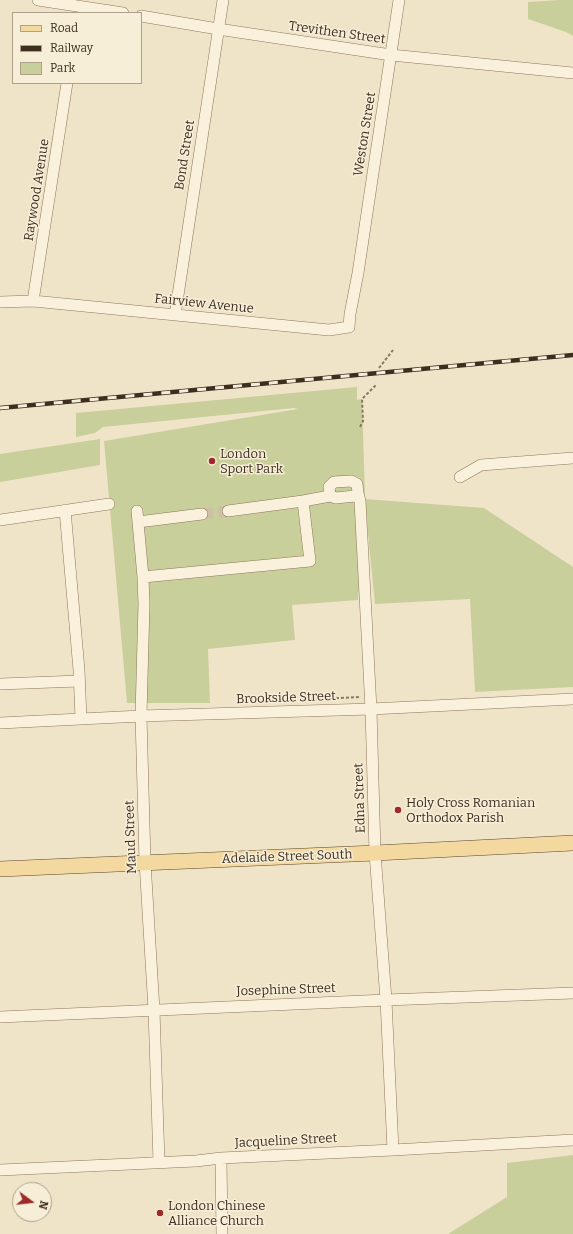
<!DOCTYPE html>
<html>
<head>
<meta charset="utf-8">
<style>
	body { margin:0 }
	#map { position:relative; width:573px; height:1234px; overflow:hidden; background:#f0e4c8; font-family:Bitter,serif }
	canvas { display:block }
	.legend { position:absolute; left:12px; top:12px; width:130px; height:72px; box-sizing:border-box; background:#f7eed8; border:1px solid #ada18e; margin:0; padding:5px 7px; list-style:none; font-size:12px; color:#3d2e20 }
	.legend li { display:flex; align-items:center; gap:8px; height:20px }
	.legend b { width:20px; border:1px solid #ada18e }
	.north { position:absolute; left:12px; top:1182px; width:40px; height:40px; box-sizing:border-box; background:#f7eed8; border:1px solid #ada18e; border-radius:50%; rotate:105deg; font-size:11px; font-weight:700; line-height:16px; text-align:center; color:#3d2e20 }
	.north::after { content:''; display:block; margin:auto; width:14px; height:18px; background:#9e2a2b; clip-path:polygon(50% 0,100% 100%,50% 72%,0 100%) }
</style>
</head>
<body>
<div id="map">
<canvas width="573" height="1234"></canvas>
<ul class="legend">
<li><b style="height:5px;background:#f3d9a0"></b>Road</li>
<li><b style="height:5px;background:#3d2e20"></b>Railway</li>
<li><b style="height:11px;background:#c9cf9b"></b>Park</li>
</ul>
<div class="north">N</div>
</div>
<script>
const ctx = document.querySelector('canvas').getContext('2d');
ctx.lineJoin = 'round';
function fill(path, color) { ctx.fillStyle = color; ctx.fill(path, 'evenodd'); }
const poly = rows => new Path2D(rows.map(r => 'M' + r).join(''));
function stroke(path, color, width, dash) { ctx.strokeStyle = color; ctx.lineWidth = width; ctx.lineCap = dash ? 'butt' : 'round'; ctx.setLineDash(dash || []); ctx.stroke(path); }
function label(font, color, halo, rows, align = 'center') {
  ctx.font = font + ' Bitter,serif'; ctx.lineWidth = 3; ctx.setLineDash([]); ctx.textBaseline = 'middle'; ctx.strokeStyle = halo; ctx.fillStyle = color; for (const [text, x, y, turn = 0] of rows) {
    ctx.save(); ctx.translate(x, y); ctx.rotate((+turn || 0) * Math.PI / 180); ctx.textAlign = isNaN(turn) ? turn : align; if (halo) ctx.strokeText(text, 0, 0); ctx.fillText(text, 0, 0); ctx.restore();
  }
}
fill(poly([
	[559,0,573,0,573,36,566,32,528,19,528,2],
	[357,387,357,400,362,399,365,499,484,508,573,567,573,687,475,692,470,599,375,604,365,503,358,600,292,605,295,640,208,649,210,703,127,703,104,441,298,409,294,408,103,427,95,433,76,437,76,413],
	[100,439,100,465,0,482,0,454],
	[573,1155,573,1234,448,1234,507,1197,507,1163]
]), '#c9cf9b');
stroke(poly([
	[202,514,228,511]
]), '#ccc0a6', 11, [11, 5.5]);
const minor = poly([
	[38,0,123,13],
	[141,16,218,29,391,55,573,73],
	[33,301,67,83],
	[0,302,33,301,329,330,349,327,350,314,358,273,399,0],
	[175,315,223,0],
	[460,477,481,465,573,458],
	[358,493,360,501,371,709,375,853,386,1000,393,1150],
	[303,501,330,496,336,498,355,496,358,493,357,484,351,481,334,482,329,487,330,496],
	[65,510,79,670,81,719],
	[137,511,143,577,144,604,141,716,145,862,154,1010,159,1162],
	[0,520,109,504],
	[138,522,202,514],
	[143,577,310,561,303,501,228,511],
	[0,684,79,681],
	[0,723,141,716,371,709,573,699],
	[0,1017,386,1000,573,993],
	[221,1158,222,1234],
	[0,1170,196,1161,221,1158,393,1150,573,1140]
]);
const major = poly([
	[0,869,375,853,573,843]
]);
stroke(minor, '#8d765c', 12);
stroke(major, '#5b4430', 16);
stroke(poly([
	[379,368,393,350],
	[360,427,363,421,362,399,376,385],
	[301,700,361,697]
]), '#8d765c', 2, [3, 2]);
stroke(minor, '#faf1dc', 11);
stroke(major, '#f3d9a0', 15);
const rail = poly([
	[0,408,573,355]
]);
stroke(rail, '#3d2e20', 4.5);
stroke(rail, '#f7eed8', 3, [9]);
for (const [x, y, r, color] of [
	[212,461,4,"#9e2a2b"],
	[398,810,4,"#9e2a2b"],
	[160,1213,4,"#9e2a2b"]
]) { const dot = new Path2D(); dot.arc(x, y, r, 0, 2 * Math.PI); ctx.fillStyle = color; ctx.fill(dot); stroke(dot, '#f7eed8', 1.5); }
label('13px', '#3d2e20', '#f7eed8', [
	["Trevithen Street",337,33,8],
	["Weston Street",365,134,-81],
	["Bond Street",185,155,-81],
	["Raywood Avenue",37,190,-81],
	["Fairview Avenue",204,304,6],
	["Brookside Street",286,698,-2],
	["Edna Street",360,798,-92],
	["Maud Street",131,837,-92],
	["Adelaide Street South",287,857,-2],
	["Josephine Street",286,990,-2],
	["Jacqueline Street",286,1141,-3]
]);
label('13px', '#3d2e20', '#f7eed8', [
	["London",220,454],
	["Sport Park",220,469],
	["Holy Cross Romanian",406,803],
	["Orthodox Parish",406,818],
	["London Chinese",168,1206],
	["Alliance Church",168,1221]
], 'left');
</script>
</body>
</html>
